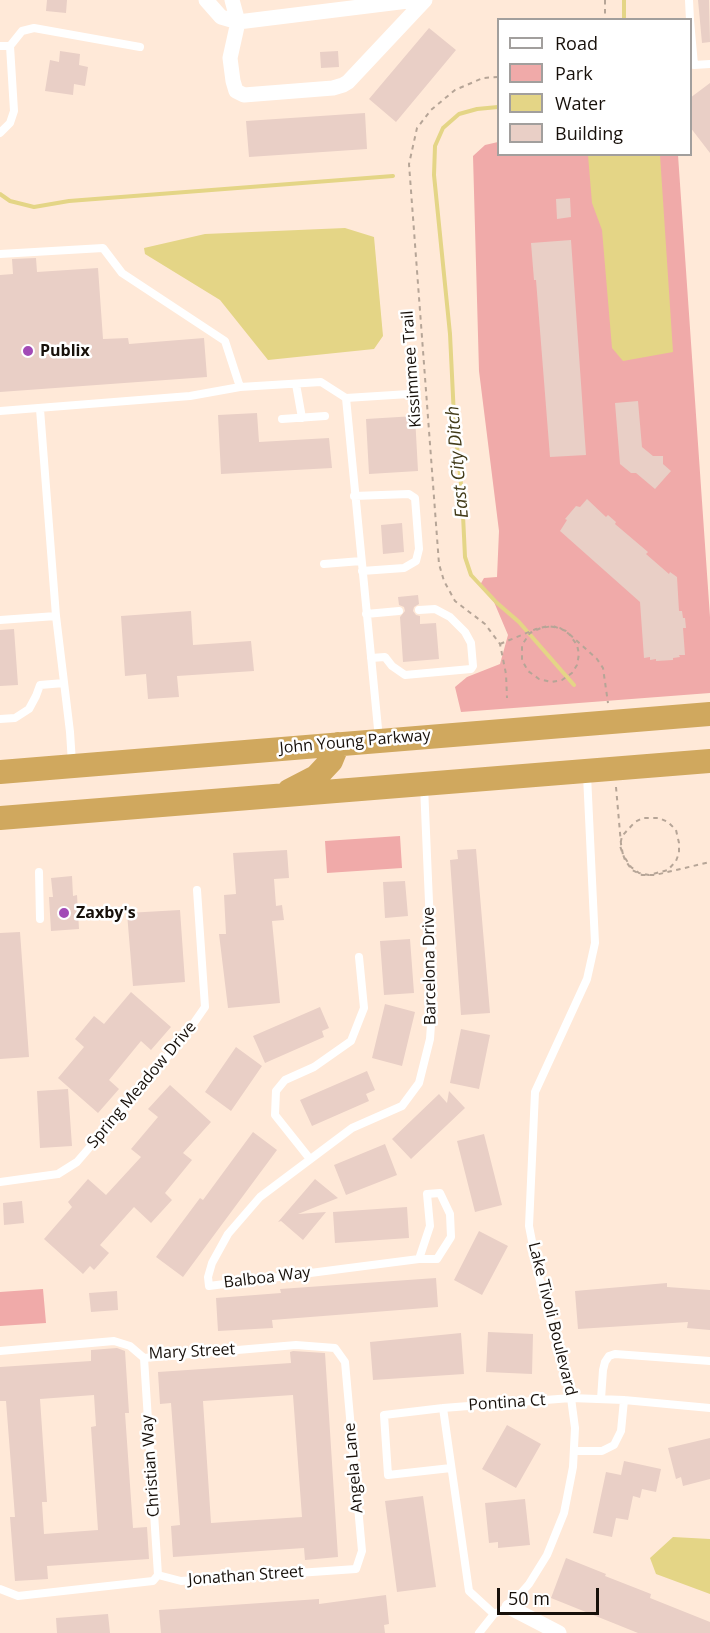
<!DOCTYPE html>
<html>
<head>
<meta charset="utf-8">
<style>
	body { margin:0 }
	#map { position:relative; width:710px; height:1633px; overflow:hidden; background:#ffe9d8; font-family:"Open Sans",sans-serif }
	canvas { display:block }
	.legend { position:absolute; left:497px; top:18px; width:195px; height:138px; box-sizing:border-box; background:#fff; border:2px solid #a29f9d; margin:0; padding:8px 10px; list-style:none; font-size:18px; color:#17100a }
	.legend li { display:flex; align-items:center; gap:12px; height:30px }
	.legend b { width:30px; border:2px solid #a29f9d }
	.scale { position:absolute; left:497px; top:1588px; width:102px; height:27px; box-sizing:border-box; border:3px solid #17100a; border-top:0; padding-left:8px; font-size:18px; line-height:21px; white-space:nowrap; color:#17100a; -webkit-text-stroke:4px #fff; paint-order:stroke }
</style>
</head>
<body>
<div id="map">
<canvas width="710" height="1633"></canvas>
<ul class="legend">
<li><b style="height:8px;background:#fff"></b>Road</li>
<li><b style="height:16px;background:#f0aaa9"></b>Park</li>
<li><b style="height:16px;background:#e4d586"></b>Water</li>
<li><b style="height:16px;background:#e9cfc6"></b>Building</li>
</ul>
<div class="scale">50 m</div>
</div>
<script>
const ctx = document.querySelector('canvas').getContext('2d');
ctx.lineJoin = 'round';
function fill(path, color) { ctx.fillStyle = color; ctx.fill(path, 'evenodd'); }
const poly = rows => new Path2D(rows.map(r => 'M' + r).join(''));
function stroke(path, color, width, dash) { ctx.strokeStyle = color; ctx.lineWidth = width; ctx.lineCap = dash ? 'butt' : 'round'; ctx.setLineDash(dash || []); ctx.stroke(path); }
function label(font, color, halo, rows, align = 'center') {
  ctx.font = font + ' "Open Sans",sans-serif'; ctx.lineWidth = 5; ctx.setLineDash([]); ctx.textBaseline = 'middle'; ctx.strokeStyle = halo; ctx.fillStyle = color; for (const [text, x, y, turn = 0] of rows) {
    ctx.save(); ctx.translate(x, y); ctx.rotate((+turn || 0) * Math.PI / 180); ctx.textAlign = isNaN(turn) ? turn : align; if (halo) ctx.strokeText(text, 0, 0); ctx.fillText(text, 0, 0); ctx.restore();
  }
}
fill(poly([
	[498,142,498,154,678,155,710,617,710,693,461,712,455,687,467,677,500,664,508,635,494,602,480,585,484,578,497,577,499,531,479,371,473,156,485,145],
	[400,836,402,868,327,873,325,841],
	[43,1289,46,1323,0,1326,0,1292]
]), '#f0aaa9');
fill(poly([
	[588,155,660,155,673,352,623,361,612,348,602,230,592,203],
	[345,228,374,237,383,336,374,349,268,360,220,300,145,254,144,248,205,234],
	[673,1537,710,1539,710,1594,656,1574,650,1558]
]), '#e4d586');
stroke(poly([
	[624,20,624,0],
	[498,107,477,109,459,114,443,128,435,146,434,175,450,334,454,417,462,494,465,557,471,575,497,603,519,622,574,685],
	[0,194,10,201,34,207,69,201,393,176]
]), '#e4d586', 4);
fill(poly([
	[47,0,67,0,66,13,46,11],
	[698,0,709,0,710,42,702,43],
	[429,28,456,50,396,122,369,99],
	[60,51,80,54,79,65,88,67,85,86,74,84,73,95,45,91,50,60,59,62],
	[338,51,339,67,321,68,320,52],
	[710,83,710,153,690,127,690,98],
	[365,113,367,149,249,157,246,121],
	[570,198,571,217,557,219,556,199],
	[571,240,586,455,550,457,536,280,534,280,531,243],
	[36,258,37,272,98,268,103,339,128,338,129,344,204,338,207,377,0,392,0,275,13,274,12,259],
	[638,401,642,447,653,456,663,456,663,464,671,471,655,489,636,473,631,473,620,464,615,403],
	[257,413,259,442,329,438,332,468,221,474,218,415],
	[415,416,418,471,369,474,366,419],
	[587,499,606,517,608,515,616,522,615,524,648,552,646,554,669,574,670,572,677,577,679,611,682,611,683,618,685,618,686,628,683,628,685,655,679,655,680,657,673,658,673,660,656,661,656,659,650,660,650,657,644,658,640,602,560,531,567,520,565,519,576,506,580,507],
	[402,523,404,552,383,554,381,525],
	[418,595,419,604,414,607,413,611,416,615,420,616,420,624,436,623,439,659,403,662,400,617,405,611,404,607,399,605,398,597],
	[191,611,193,645,251,641,254,671,177,676,179,697,148,699,146,674,125,676,121,616],
	[14,629,18,685,0,686,0,630],
	[476,849,490,1013,461,1015,450,860,458,859,457,850],
	[287,850,289,878,274,879,276,906,282,905,284,920,272,921,280,1003,228,1008,219,934,226,934,224,895,236,894,233,853],
	[72,876,73,896,77,895,79,929,51,931,49,897,53,897,51,878],
	[405,881,408,916,385,918,383,882],
	[180,910,185,982,133,986,127,913],
	[20,932,29,1057,0,1059,0,933],
	[410,939,414,993,384,995,380,941],
	[131,992,171,1027,151,1050,141,1041,109,1080,119,1089,98,1113,58,1078,84,1047,75,1039,94,1016,104,1024],
	[385,1004,415,1012,402,1066,372,1058],
	[320,1007,329,1028,322,1031,324,1037,265,1063,253,1036],
	[461,1029,490,1035,479,1089,450,1083],
	[236,1047,262,1066,231,1111,205,1092],
	[367,1071,375,1090,366,1094,369,1101,312,1126,300,1100],
	[170,1085,211,1122,183,1153,192,1160,165,1193,172,1200,151,1223,134,1207,100,1245,109,1253,94,1270,90,1266,83,1274,44,1239,72,1207,68,1202,88,1179,106,1195,141,1157,131,1149,158,1117,148,1109],
	[68,1089,72,1146,40,1148,37,1091],
	[449,1091,465,1108,411,1159,392,1139,439,1094,447,1103],
	[253,1132,277,1150,183,1277,156,1257,200,1198,203,1200],
	[484,1134,502,1205,475,1212,457,1141],
	[385,1144,397,1175,346,1195,334,1165],
	[315,1179,338,1198,298,1214,326,1212,303,1240,281,1221,278,1222],
	[22,1201,24,1223,4,1225,3,1203],
	[407,1207,409,1238,335,1243,333,1212],
	[479,1231,508,1246,482,1295,454,1280],
	[436,1278,438,1307,272,1320,273,1328,218,1331,216,1298,281,1293,280,1289],
	[667,1283,667,1287,710,1290,710,1330,687,1328,688,1322,578,1329,575,1291],
	[117,1291,118,1310,91,1312,89,1293],
	[488,1332,533,1334,532,1374,486,1372],
	[461,1333,464,1374,373,1380,370,1342],
	[117,1348,125,1351,129,1413,125,1413,133,1528,147,1527,149,1559,47,1566,48,1579,15,1581,10,1517,15,1517,6,1401,0,1401,0,1367,91,1361,91,1350],
	[94,1395,96,1426,91,1427,98,1530,44,1534,42,1502,47,1502,40,1399],
	[293,1351,325,1353,338,1557,305,1560,304,1548,173,1557,171,1526,180,1525,171,1403,160,1404,158,1372,291,1363,290,1352],
	[293,1395,302,1517,211,1523,203,1401],
	[507,1425,541,1444,516,1488,482,1469],
	[710,1438,710,1479,683,1486,681,1477,676,1479,668,1448],
	[624,1461,661,1469,656,1492,642,1489,640,1498,633,1496,628,1520,616,1518,612,1537,593,1533,606,1472,621,1475],
	[423,1496,436,1587,397,1592,385,1501],
	[525,1499,530,1545,498,1548,498,1542,489,1543,485,1503],
	[566,1558,606,1574,605,1576,651,1594,650,1598,710,1622,710,1633,638,1633,551,1598],
	[386,1595,389,1624,384,1625,385,1633,161,1633,159,1610,319,1599,319,1604],
	[108,1614,110,1633,57,1633,56,1618]
]), '#e9cfc6');
stroke(poly([
	[605,0,605,20],
	[498,77,483,78,455,90,431,110,417,128,409,164,439,564,444,581,455,601,485,624,500,644,506,674,507,698],
	[500,644,536,629,548,626,560,628,569,634,577,645,579,654,577,665,572,673,562,680,551,682,539,679,528,671,522,660,522,645,530,633,541,628,553,626,566,631,597,659,603,668,608,703],
	[616,787,621,844,623,855,631,867,639,873,649,875,668,870,676,861,679,853,679,843,676,830,668,822,659,818,643,818,635,822,622,836,620,846,625,860,632,870,642,875,655,875,710,862]
]), '#b6a597', 2, [4.5, 4.5]);
stroke(poly([
	[689,0,690,20],
	[690,20,694,65,710,64],
	[0,46,10,46],
	[0,133,10,123,14,111,10,46,22,31,34,28,140,47],
	[0,254,103,248,122,273,225,341,240,387],
	[296,384,302,418],
	[346,398,409,394],
	[40,409,56,616,70,732,72,763],
	[0,411,190,396,240,387,321,382,346,398,379,739],
	[282,419,325,416],
	[354,496,409,494,415,498,419,549,416,561,404,568,362,571],
	[324,564,361,561],
	[366,614,399,611],
	[0,620,56,616],
	[371,658,385,657,392,666,405,675,471,669,473,666,471,643,465,632,450,617,435,609,419,610],
	[0,719,15,718,29,709,36,696,40,685,64,683],
	[39,872,40,919],
	[310,1159,275,1115,276,1091,285,1080,314,1067,351,1041,364,1008,359,957],
	[0,1182,58,1174,77,1162,182,1040,205,1007,197,890],
	[419,1259,430,1226,427,1194,440,1193,450,1214,451,1237,437,1259,419,1259,209,1286,208,1277,212,1263,228,1234,260,1197,352,1128,402,1106,419,1083,430,1039,433,995,424,786],
	[0,1351,114,1341,130,1346,144,1358,296,1345,335,1348,345,1362,362,1551,356,1569,181,1581,158,1575,153,1581,18,1596,0,1589],
	[144,1358,158,1575],
	[601,1399,603,1370,605,1362,609,1356,615,1354,710,1361],
	[443,1408,469,1591,494,1614],
	[575,1451,602,1451,614,1445,621,1431,624,1400],
	[451,1468,388,1475,384,1415,443,1408,571,1398,624,1400,710,1408],
	[479,1633,494,1614,509,1607,529,1584,547,1555,564,1513,573,1467,575,1428,571,1398,539,1277,529,1226,535,1092,587,979,595,943,587,775]
]), '#fff', 8);
stroke(poly([
	[206,0,221,17,238,22,416,0],
	[232,0,238,22,230,58,233,81,236,91,244,95,333,88,343,85,348,82,425,0],
	[509,1607,559,1633]
]), '#fff', 15);
stroke(poly([
	[0,772,710,714],
	[289,791,316,777,331,761,338,744],
	[0,818,710,761]
]), '#d0a85e', 24);
for (const [x, y, r, color] of [
	[28,351,6,"#a24ab6"],
	[64,913,6,"#a24ab6"]
]) { const dot = new Path2D(); dot.arc(x, y, r, 0, 2 * Math.PI); ctx.fillStyle = color; ctx.fill(dot); stroke(dot, '#fff', 2); }
label('bold 16px', '#17100a', '#fff', [
	["Publix",40,351],
	["Zaxby's",76,913]
], 'left');
label('16px', '#17100a', '#fff', [
	["Kissimmee Trail",412,369,-94],
	["John Young Parkway",355,742,-5],
	["Barcelona Drive",430,966,-91],
	["Spring Meadow Drive",142,1085,-50],
	["Balboa Way",267,1278,-7],
	["Lake Tivoli Boulevard",552,1319,76],
	["Mary Street",192,1352,-3],
	["Pontina Ct",507,1403,-4],
	["Christian Way",151,1466,-94],
	["Angela Lane",354,1468,-95],
	["Jonathan Street",246,1576,-4]
]);
label('italic 18px', '#413a18', '#fff', [
	["East City Ditch",458,462,-95]
]);
</script>
</body>
</html>
